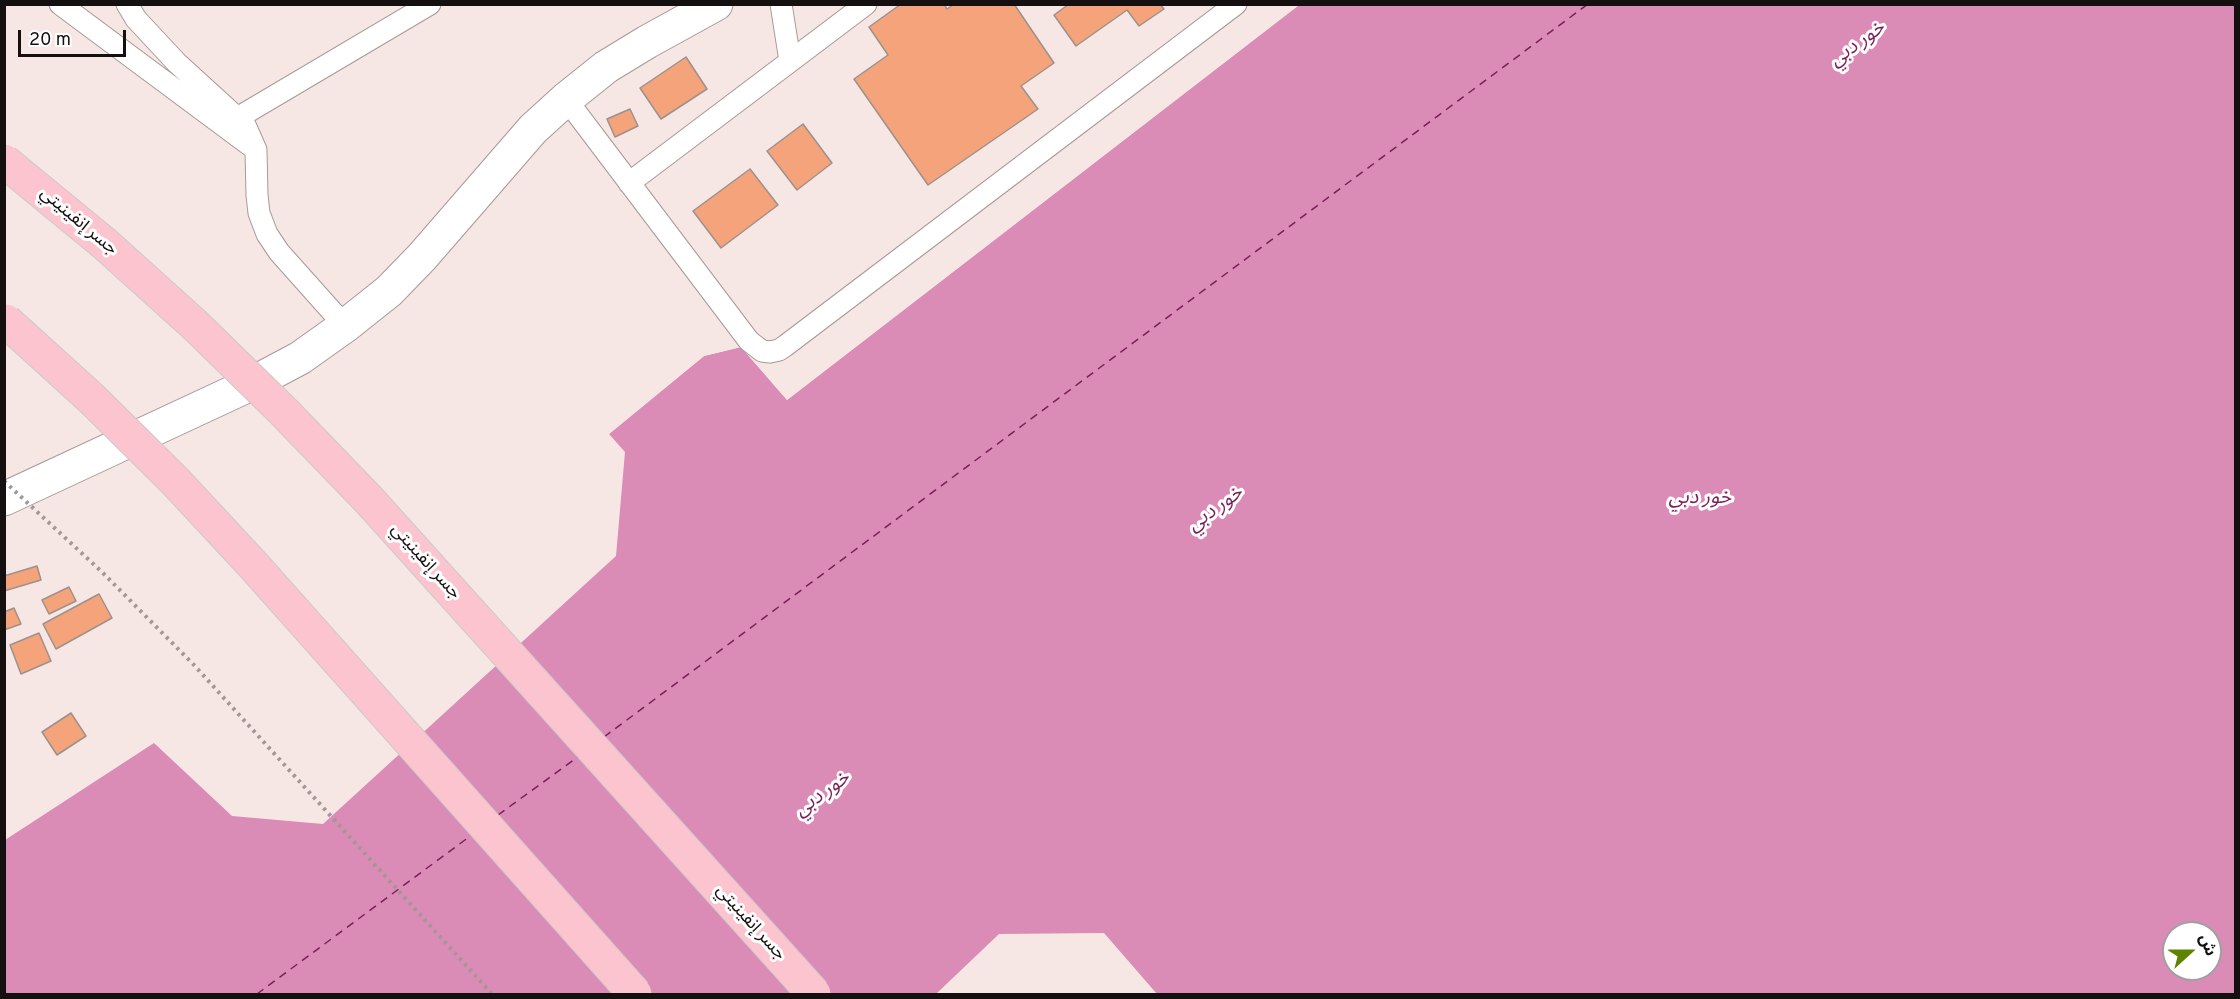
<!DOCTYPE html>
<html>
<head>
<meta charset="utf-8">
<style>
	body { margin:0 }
	#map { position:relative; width:2240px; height:999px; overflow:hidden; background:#f6e7e5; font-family:Overpass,"Noto Sans Arabic",sans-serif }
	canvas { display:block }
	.frame { position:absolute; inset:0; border:6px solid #151010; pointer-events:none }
	.north { position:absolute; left:2162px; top:921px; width:60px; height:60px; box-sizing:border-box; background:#fff; border:2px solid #a19f9f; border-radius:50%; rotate:69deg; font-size:16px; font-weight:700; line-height:24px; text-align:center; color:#151010 }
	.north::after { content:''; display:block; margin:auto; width:21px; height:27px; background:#5d8301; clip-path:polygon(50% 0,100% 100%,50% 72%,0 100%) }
	.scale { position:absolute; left:18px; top:30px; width:108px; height:27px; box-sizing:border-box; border:3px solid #151010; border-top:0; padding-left:8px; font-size:18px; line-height:21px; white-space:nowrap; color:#151010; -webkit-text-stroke:4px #fff; paint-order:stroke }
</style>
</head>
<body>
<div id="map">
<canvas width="2240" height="999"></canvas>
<div class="frame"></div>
<div class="north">ش</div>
<div class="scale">20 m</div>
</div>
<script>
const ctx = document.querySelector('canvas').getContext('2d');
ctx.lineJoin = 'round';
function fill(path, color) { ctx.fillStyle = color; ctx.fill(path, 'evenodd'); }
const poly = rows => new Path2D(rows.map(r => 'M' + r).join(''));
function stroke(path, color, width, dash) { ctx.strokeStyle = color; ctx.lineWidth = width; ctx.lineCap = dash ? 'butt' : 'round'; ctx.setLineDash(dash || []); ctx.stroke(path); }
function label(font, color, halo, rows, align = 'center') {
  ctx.font = font + ' Overpass,"Noto Sans Arabic",sans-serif'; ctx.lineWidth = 6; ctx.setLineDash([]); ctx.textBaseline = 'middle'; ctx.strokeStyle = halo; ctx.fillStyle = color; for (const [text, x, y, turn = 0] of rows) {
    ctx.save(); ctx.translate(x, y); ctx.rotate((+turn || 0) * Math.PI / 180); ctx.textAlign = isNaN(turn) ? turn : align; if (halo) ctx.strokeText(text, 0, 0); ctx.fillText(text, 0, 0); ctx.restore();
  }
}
fill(poly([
	[1299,5,2235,5,2235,994,1157,994,1104,933,999,934,936,994,5,994,5,840,154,743,232,816,323,824,616,556,625,452,609,434,704,356,741,347,787,400],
	[2174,933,2210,933,2210,969,2174,969]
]), '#da8bb6');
fill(poly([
	[1294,4,1299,5,787,400,741,347,704,356,609,434,607,432,702,354,740,344,743,345,787,396]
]), '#f6e7e5');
stroke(poly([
	[604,737,1588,4],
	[498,815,579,756],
	[257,994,473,834]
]), '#7b1f59', 1.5, [8, 6]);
const building = poly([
	[901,4,944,4,947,9,954,4,1014,4,1054,63,1021,86,1038,109,928,185,854,79,888,55,869,27,901,4],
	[1069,4,1160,4,1164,9,1139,26,1127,10,1076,46,1054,15,1069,4],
	[686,57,707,89,661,119,640,88,686,57],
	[630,109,638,126,615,137,607,119,630,109],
	[803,124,832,163,797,190,767,151,803,124],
	[750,169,778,205,721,248,693,211,750,169],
	[37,566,41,580,4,591,4,576,37,566],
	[69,587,76,601,49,614,42,600,69,587],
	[99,594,112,618,56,649,43,624,99,594],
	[14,608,21,624,4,630,4,612,14,608],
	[39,633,51,661,21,674,10,645,39,633],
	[71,713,86,736,57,755,42,732,71,713]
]);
fill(building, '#f4a37b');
stroke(building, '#9d918b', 1.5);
const service = poly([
	[60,4,255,149],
	[127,4,136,19,177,63,245,125,256,150,257,195,259,213,267,234,279,252,345,326],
	[781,4,790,61],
	[566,99,749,341,762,351,770,352,779,350,785,346,1236,4],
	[239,117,430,4],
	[629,183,866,4]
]);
const minor = poly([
	[4,499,251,384,300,358,345,326,389,291,422,257,533,129,566,99,606,67,647,42,716,4]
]);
stroke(service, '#a79997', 23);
stroke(minor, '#a79997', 35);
stroke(service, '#fff', 21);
stroke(minor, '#fff', 33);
const trunkBridge = poly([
	[4,161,105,244,196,326,284,412,369,500,814,994],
	[6,321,92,399,175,481,254,566,635,994]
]);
stroke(trunkBridge, '#cccaca', 35, []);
stroke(poly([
	[4,481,102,572,194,665,492,994]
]), '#a29796', 4, [3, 4.5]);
stroke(trunkBridge, '#fbc4ce', 33);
label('18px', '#151010', '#fff', [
	["جسر إنفينيتي",78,222,40],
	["جسر إنفينيتي",425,562,48],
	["جسر إنفينيتي",750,923,48]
]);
label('italic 20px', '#7b1f59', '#fff', [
	["خور دبي",1858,45,-36],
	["خور دبي",1700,499],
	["خور دبي",1216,510,-36],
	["خور دبي",823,795,-36]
]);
</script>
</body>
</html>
